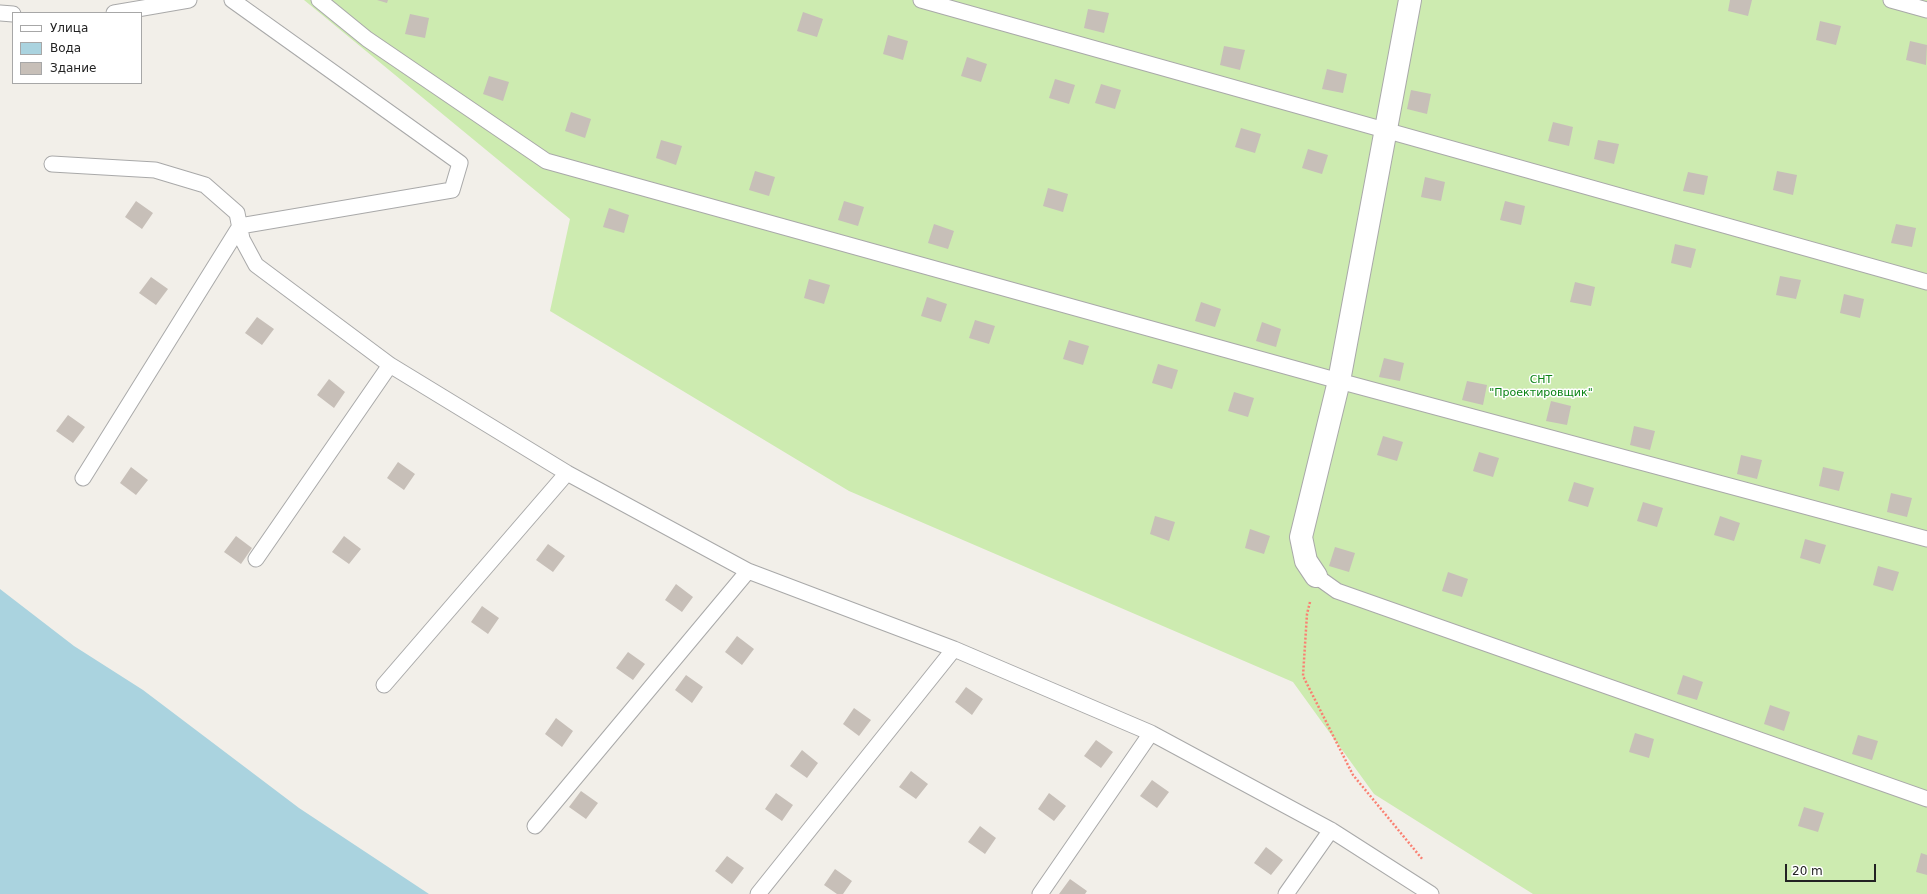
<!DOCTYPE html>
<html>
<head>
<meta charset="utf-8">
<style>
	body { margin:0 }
	#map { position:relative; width:1927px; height:894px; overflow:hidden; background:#f2efe9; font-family:"DejaVu Sans",sans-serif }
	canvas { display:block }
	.legend { position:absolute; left:12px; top:12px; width:130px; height:72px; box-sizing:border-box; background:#fff; border:1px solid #a7a7a7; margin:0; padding:5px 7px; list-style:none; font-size:12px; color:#222 }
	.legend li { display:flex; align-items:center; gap:8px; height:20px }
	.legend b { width:20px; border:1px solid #a7a7a7 }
	.scale { position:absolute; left:1785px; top:864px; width:91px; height:18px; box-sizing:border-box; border:2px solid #222; border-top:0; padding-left:5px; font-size:12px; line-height:14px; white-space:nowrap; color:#222; -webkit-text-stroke:3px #fff; paint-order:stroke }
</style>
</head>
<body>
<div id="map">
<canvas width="1927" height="894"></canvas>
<ul class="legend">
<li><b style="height:5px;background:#fff"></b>Улица</li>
<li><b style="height:11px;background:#aad3df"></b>Вода</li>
<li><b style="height:11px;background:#c7bfb8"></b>Здание</li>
</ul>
<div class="scale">20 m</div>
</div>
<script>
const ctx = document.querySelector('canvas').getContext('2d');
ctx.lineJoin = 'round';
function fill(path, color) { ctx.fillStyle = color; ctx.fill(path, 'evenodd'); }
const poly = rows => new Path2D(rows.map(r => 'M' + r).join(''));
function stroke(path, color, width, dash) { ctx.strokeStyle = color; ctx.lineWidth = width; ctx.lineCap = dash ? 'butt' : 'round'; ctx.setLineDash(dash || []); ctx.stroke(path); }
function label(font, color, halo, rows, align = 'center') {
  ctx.font = font + ' "DejaVu Sans",sans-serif'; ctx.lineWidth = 3; ctx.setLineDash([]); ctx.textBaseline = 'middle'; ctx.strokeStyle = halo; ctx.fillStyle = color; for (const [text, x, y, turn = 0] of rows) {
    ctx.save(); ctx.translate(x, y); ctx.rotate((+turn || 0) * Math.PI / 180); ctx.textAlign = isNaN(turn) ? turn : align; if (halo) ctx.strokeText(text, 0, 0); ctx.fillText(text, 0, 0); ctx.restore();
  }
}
fill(poly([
	[304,0,1927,0,1927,894,1533,894,1374,794,1293,682,849,491,550,311,570,219]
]), '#cdebb0');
fill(poly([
	[0,589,74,646,143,690,299,808,429,894,0,894]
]), '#aad3df');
fill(poly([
	[377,0,388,0,387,3],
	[1730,0,1752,0,1748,16,1728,11],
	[1088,9,1109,13,1104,33,1084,28],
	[803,12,823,19,817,37,797,31],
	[410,14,429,18,425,38,405,34],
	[1820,21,1841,26,1836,45,1816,40],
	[888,35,908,41,903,60,883,54],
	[1910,41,1927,45,1926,65,1906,60],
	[1224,46,1245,50,1240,70,1220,65],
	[967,57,987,64,981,82,961,76],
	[1327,69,1347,74,1343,93,1322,89],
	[489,76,509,82,503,101,483,94],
	[1055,79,1075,85,1069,104,1049,98],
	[1101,84,1121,90,1115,109,1095,103],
	[1411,90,1431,94,1427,114,1407,109],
	[571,112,591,119,585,138,565,131],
	[1553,122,1573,127,1569,146,1548,141],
	[1241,128,1261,134,1255,153,1235,147],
	[661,140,682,146,676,165,656,158],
	[1598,140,1619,144,1614,164,1594,159],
	[1308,149,1328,155,1322,174,1302,168],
	[755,171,775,177,769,196,749,190],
	[1777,171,1797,175,1793,195,1773,190],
	[1688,172,1708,176,1704,195,1683,191],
	[1425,177,1445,182,1441,201,1421,197],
	[1048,188,1068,194,1063,212,1043,206],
	[136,201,153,213,142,229,125,217],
	[844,201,864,207,858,226,838,220],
	[1505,201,1525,206,1521,225,1500,220],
	[609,208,629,215,624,233,603,227],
	[934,224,954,231,948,249,928,243],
	[1896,224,1916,228,1912,247,1891,243],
	[1675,244,1696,249,1691,268,1671,263],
	[1780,276,1801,280,1796,299,1776,295],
	[151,277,168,289,156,305,139,293],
	[809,279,830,285,824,304,804,298],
	[1575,282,1595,287,1591,306,1570,302],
	[1844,294,1864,299,1860,318,1840,313],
	[927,297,947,304,941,322,921,316],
	[1201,302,1221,309,1215,327,1195,321],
	[257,317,274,329,262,345,245,333],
	[975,320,995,326,989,344,969,338],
	[1262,322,1281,329,1276,347,1256,341],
	[1069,340,1089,346,1083,365,1063,359],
	[1384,358,1404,363,1400,381,1379,377],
	[1158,364,1178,370,1172,389,1152,383],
	[329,379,345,392,334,408,317,395],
	[1467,381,1487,385,1483,405,1462,400],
	[1234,392,1254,398,1248,417,1228,411],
	[1551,401,1571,406,1567,425,1546,421],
	[68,415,85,427,73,443,56,431],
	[1634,426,1655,431,1650,450,1630,445],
	[1383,436,1403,442,1397,461,1377,455],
	[1479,452,1499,458,1493,477,1473,471],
	[1741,455,1762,460,1757,479,1737,474],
	[398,462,415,474,404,490,387,478],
	[131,467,148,480,136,495,120,483],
	[1823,467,1844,472,1839,491,1819,486],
	[1574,482,1594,488,1588,507,1568,501],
	[1891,493,1912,498,1907,517,1887,512],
	[1643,502,1663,508,1657,527,1637,521],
	[1155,516,1175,522,1169,541,1150,534],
	[1720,516,1740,523,1734,541,1714,535],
	[1250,529,1270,536,1264,554,1245,548],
	[236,536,252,548,241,564,224,552],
	[344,536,361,549,349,564,332,552],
	[1805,539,1826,545,1820,564,1800,558],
	[548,544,565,556,553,572,536,560],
	[1335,547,1355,553,1349,572,1329,566],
	[1878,566,1899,572,1893,591,1873,585],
	[1448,572,1468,579,1462,597,1442,591],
	[676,584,693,597,682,612,665,600],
	[482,606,499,618,488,634,471,622],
	[737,636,754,649,742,665,725,652],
	[628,652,645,664,633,680,616,668],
	[686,675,703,687,692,703,675,690],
	[1683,675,1703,682,1697,700,1677,694],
	[966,687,983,699,972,715,955,702],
	[1770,705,1790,712,1784,731,1764,724],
	[854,708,871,720,859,736,843,724],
	[556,718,573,731,562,747,545,734],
	[1635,733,1654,739,1649,758,1629,752],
	[1858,735,1878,741,1872,760,1852,754],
	[1096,740,1113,752,1101,768,1084,756],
	[802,750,818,763,807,778,790,766],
	[911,771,928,784,916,799,899,787],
	[1152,780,1169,792,1157,808,1140,796],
	[581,791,598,803,586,819,569,807],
	[776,793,793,805,782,821,765,809],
	[1049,793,1066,806,1054,821,1038,809],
	[1804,807,1824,813,1818,832,1798,826],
	[980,826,996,838,985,854,968,842],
	[1266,847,1283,860,1271,875,1254,863],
	[1921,853,1927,855,1927,875,1916,872],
	[727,856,744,868,732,884,715,871],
	[835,869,852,881,843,894,837,894,824,885],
	[1070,879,1087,891,1085,894,1059,894]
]), '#c7bfb8');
const service = poly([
	[319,0,367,39,546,161,1339,381,1927,539],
	[921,0,1927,282],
	[1891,0,1927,10],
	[0,13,13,14],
	[114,13,189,0],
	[52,164,155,170,205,185,237,213,242,239,256,265,390,365,567,473,748,571,954,649,1151,733,1331,830,1431,894],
	[83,478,240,226,452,190,460,163,232,0],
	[256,559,390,365],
	[1316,576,1337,591,1927,799],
	[384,685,567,473],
	[535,826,748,571],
	[758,894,954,649],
	[1040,894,1151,733],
	[1286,894,1331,830]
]);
const minor = poly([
	[1316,576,1306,561,1301,537,1339,381,1410,0]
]);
stroke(service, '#a9a9a9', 17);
stroke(minor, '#a9a9a9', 24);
stroke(poly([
	[1310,602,1307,614,1303,676,1353,775,1423,860]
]), '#fa8072', 2.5, [2, 2]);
stroke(service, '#fff', 15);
stroke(minor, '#fff', 22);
label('11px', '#0c8416', '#fff', [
	["СНТ",1541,380],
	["\"Проектировщик\"",1541,393]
]);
</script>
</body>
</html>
